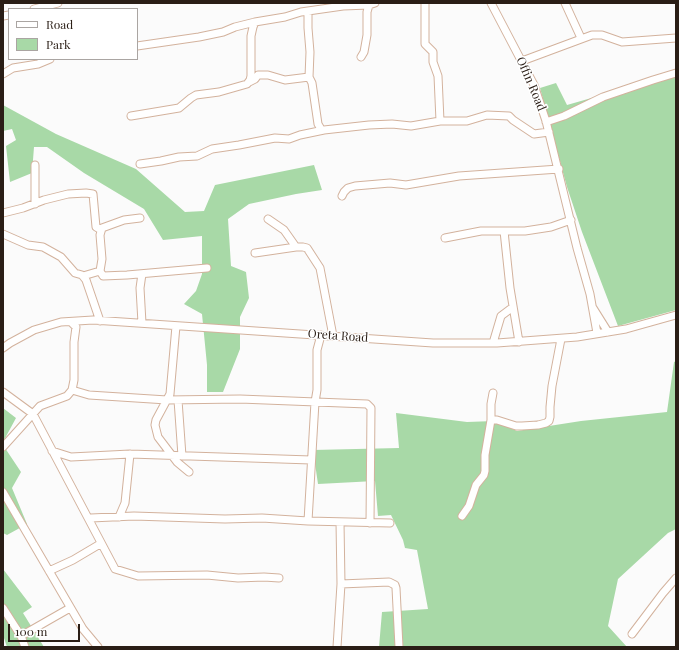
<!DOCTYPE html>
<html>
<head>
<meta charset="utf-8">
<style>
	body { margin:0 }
	#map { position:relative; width:679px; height:650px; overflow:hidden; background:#fbfbfb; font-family:"Playfair Display",serif }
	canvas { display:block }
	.frame { position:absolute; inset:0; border:4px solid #2a1e16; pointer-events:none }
	.legend { position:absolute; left:8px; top:8px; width:130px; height:52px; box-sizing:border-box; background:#fff; border:1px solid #aaa5a2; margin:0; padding:5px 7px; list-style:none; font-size:12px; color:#2a1e16 }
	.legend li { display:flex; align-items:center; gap:8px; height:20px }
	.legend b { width:20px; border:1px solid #aaa5a2 }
	.scale { position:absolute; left:8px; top:624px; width:72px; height:18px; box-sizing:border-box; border:2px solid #2a1e16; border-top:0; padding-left:5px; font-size:12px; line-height:14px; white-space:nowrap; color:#2a1e16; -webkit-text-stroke:3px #fff; paint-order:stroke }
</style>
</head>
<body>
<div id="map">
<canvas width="679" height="650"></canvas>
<div class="frame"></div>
<ul class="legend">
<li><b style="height:5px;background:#fff"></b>Road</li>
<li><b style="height:11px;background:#a8d9a7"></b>Park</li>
</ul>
<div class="scale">100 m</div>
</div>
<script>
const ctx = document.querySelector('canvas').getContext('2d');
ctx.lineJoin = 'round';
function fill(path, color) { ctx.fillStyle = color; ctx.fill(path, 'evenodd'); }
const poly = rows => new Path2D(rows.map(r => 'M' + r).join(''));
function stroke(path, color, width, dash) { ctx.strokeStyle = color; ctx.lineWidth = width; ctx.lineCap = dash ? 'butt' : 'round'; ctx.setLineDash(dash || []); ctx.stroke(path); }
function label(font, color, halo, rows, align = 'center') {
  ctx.font = font + ' "Playfair Display",serif'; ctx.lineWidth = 3; ctx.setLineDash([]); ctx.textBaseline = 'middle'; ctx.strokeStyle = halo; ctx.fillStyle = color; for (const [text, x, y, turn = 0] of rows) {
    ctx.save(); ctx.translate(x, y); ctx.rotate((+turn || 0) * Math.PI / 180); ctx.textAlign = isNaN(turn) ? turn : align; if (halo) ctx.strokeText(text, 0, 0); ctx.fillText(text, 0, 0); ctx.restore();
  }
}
fill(poly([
	[676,76,676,310,618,326,582,232,567,187,540,88,556,83,567,105,661,78],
	[3,105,56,134,136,169,185,212,204,211,215,185,314,165,322,190,296,194,249,204,228,219,231,266,246,272,249,298,240,317,240,349,223,392,207,392,207,365,202,314,184,304,196,291,202,274,202,236,163,240,144,209,84,173,47,147,34,147,32,173,10,182,6,146,16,140,12,129,3,131],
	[676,361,676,529,668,533,618,579,608,626,627,647,379,647,382,612,428,609,417,550,405,548,403,540,391,515,378,516,375,481,318,484,313,450,399,448,396,413,467,422,494,421,517,431,581,421,667,412,674,362],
	[3,408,16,418,3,442],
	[3,445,21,472,12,488,27,524,7,535,3,533],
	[3,569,32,607,23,613,44,647,7,647,3,635]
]), '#a8d9a7');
const minor = poly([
	[425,3,425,44,433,52,433,62,438,76,440,121],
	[491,3,534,85,546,121,577,248,590,294,597,333],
	[565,3,581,38],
	[34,9,58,3],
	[308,11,308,28,310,52,309,77,312,83,318,124,321,129,324,130],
	[3,16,9,15],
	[137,46,199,37,223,32,235,27,255,22,285,17,301,12,343,6,369,5,375,3],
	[361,57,364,52,367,35,367,12,369,5],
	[522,61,592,35,602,35,622,42,676,38],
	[3,74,13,68,38,64,50,59],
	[249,82,255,79,258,75,268,75,285,80,309,77],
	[131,116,179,108,191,98,196,95,219,92,247,84,250,80,251,76,251,36,253,27,255,22],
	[546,122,564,116,603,97,653,80,676,73],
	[140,164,161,161,179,157,197,156,212,149,239,145,275,138,289,139,300,135,324,130,369,125,392,124,411,126,440,121,467,121,487,115,509,116,513,120,534,134,549,132],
	[35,165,35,204],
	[342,196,344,192,348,188,355,186,390,183,406,185,459,176,559,169],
	[3,213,23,208,44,200,68,194,86,193,93,194,96,227,101,230],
	[268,219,284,230,296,247],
	[504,231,510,288,519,342],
	[3,234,28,245,43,247,61,257,75,273,82,275,86,280,100,321],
	[445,238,481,231,525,231,551,227,571,220],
	[255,253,296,247,303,247,307,248,320,268,333,336],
	[100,271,103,276,127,275,207,268],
	[142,274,140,288,142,323],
	[83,276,100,271,102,259,100,235,102,228,124,220,140,218],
	[593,308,608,332],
	[176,326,170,394,156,420,155,425,158,437,177,462,189,472],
	[493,343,501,316,513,307],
	[3,348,10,343,34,330,61,322,93,320,433,343,497,343,577,337,626,329,676,315],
	[72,390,89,395,167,400,240,399,367,404,371,408,370,523],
	[3,392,33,414,115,569,138,576,207,575,238,578,264,577,279,578],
	[178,400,182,456],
	[491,420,497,420,516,426,522,426,538,425,546,423,549,421,550,417,550,407,552,386,561,339],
	[3,447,40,406,67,396,72,390,74,380,74,342,76,327,71,322],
	[52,451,71,457,130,454,311,460],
	[3,492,83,629,98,647],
	[462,516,469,506,476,485,484,475,485,471,485,455,491,420,491,404,493,393],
	[119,517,125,503,130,454],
	[91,518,134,516,225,519,262,518,308,521,390,523],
	[308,521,315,402,317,390,317,350,321,335],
	[49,571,73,560,100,544],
	[341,584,389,582,395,585,396,588,399,647],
	[3,608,21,636],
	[632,634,663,593,676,578],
	[25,647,21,636,70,608],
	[337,647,341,584,340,522]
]);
stroke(minor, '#d3b29d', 9);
stroke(minor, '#fff', 7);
label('12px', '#2a1e16', '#fff', [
	["Offin Road",531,84,67],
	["Oreta Road",338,336,4]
]);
</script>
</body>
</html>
